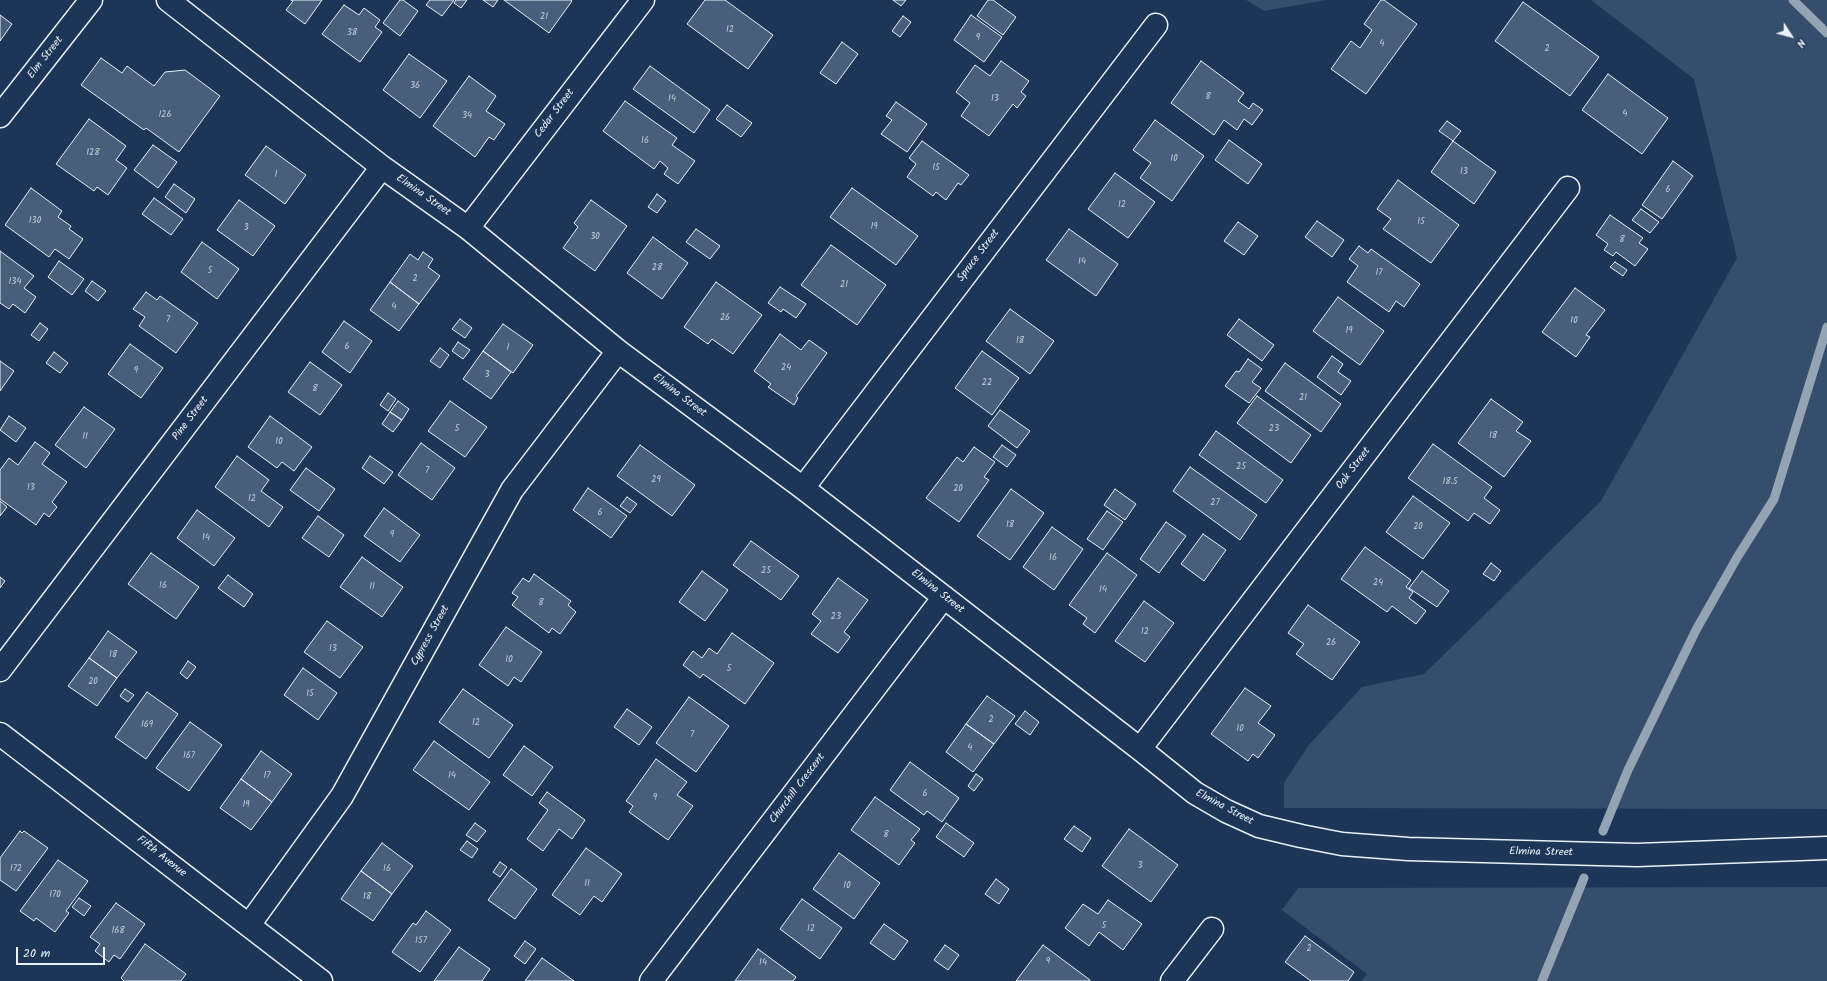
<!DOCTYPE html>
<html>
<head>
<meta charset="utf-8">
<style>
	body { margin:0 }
	#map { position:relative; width:1827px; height:981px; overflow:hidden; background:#1d3557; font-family:Kalam,sans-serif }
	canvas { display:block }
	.north { position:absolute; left:1771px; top:16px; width:40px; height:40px; -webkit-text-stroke:3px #1d3557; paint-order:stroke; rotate:126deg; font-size:11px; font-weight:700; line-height:16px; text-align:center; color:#e8f1f8 }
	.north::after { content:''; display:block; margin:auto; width:14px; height:18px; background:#e8f1f8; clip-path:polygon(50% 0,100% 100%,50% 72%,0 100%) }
	.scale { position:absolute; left:16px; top:947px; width:89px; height:18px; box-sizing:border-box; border:2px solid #e8f1f8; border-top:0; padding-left:5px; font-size:12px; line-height:14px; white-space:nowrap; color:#e8f1f8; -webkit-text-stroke:3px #1d3557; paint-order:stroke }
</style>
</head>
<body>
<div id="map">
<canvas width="1827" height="981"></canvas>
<div class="north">N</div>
<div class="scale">20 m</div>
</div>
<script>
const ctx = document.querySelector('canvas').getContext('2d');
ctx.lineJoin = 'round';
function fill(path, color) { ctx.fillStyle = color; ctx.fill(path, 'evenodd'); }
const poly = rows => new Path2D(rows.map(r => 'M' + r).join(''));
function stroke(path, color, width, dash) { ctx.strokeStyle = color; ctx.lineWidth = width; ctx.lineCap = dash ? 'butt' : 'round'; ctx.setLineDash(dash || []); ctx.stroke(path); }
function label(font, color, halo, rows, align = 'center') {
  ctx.font = font + ' Kalam,sans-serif'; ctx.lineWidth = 3.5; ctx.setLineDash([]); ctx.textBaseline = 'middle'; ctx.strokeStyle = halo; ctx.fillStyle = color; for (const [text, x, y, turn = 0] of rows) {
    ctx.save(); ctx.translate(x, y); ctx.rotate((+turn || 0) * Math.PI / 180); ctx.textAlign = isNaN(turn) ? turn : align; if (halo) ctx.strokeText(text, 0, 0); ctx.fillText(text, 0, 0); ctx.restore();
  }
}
fill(poly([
	[1246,0,1326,0,1264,11],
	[1591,0,1827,0,1827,809,1284,808,1284,783,1308,746,1362,687,1424,674,1601,501,1737,258,1694,79],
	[1827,887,1827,981,1361,981,1367,974,1282,910,1298,888]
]), '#374d6c');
stroke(poly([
	[1793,0,1827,33],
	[1603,831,1628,770,1696,630,1738,556,1774,499,1827,327],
	[1542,981,1584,878]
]), '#95a4b5', 9);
const building = poly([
	[291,0,322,0,305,24,286,10,293,1,291,0],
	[400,0,403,0,418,11,400,36,383,23,400,0],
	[430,0,454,0,442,16,426,5,430,0],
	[456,0,467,0,461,8,454,3,456,0],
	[483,0,498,0,493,7,483,0],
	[504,0,571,0,572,1,549,33,504,0],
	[705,0,725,0,773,35,748,69,687,24,705,0],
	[893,0,906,0,901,6,893,0],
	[988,0,993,0,1016,17,1003,35,977,16,988,0],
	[1381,0,1384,0,1417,24,1366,94,1331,69,1351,41,1360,48,1372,30,1364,24,1381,0],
	[1523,2,1599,57,1570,96,1495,41,1523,2],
	[344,5,359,15,364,8,380,20,375,27,382,32,360,62,322,34,344,5],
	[0,15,12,24,0,41,0,15],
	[971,15,1002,37,984,62,954,40,971,15],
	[903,16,911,22,900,37,892,31,903,16],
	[842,42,858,54,836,84,820,73,842,42],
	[409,54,447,81,420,118,383,90,409,54],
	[101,58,122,73,127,66,154,86,165,72,185,70,220,96,179,152,146,128,144,130,81,85,101,58],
	[1001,61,1029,81,1021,92,1026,96,1017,108,1013,104,989,136,961,116,970,103,956,92,975,65,990,76,1001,61],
	[1201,61,1244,93,1238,101,1249,109,1253,103,1263,110,1252,125,1244,119,1237,130,1224,120,1214,135,1171,103,1201,61],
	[650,66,710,110,694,133,633,89,650,66],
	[1608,74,1668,118,1642,154,1582,110,1608,74],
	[469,76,496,96,486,111,505,124,494,140,489,137,475,157,433,126,469,76],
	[625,101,677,138,672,145,695,161,678,184,664,174,668,168,660,161,654,169,603,131,625,101],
	[896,102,927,124,907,152,881,134,892,120,886,116,896,102],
	[727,105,752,123,741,137,716,119,727,105],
	[89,119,126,146,116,160,127,168,108,195,97,187,94,191,56,164,89,119],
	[1155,120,1204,156,1172,201,1140,178,1151,163,1133,150,1155,120],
	[1447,121,1461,131,1453,141,1439,131,1447,121],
	[1229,140,1262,164,1248,184,1215,160,1229,140],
	[922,141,969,175,961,185,958,183,946,200,936,192,933,196,907,177,916,164,909,158,922,141],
	[1453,141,1496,172,1474,204,1431,172,1453,141],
	[153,145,177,162,158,188,134,170,153,145],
	[266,146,306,175,285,204,245,175,266,146],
	[1673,161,1693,176,1662,219,1642,205,1673,161],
	[1115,173,1155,202,1128,238,1088,209,1115,173],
	[1398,180,1459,225,1431,263,1383,229,1391,219,1377,209,1398,180],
	[174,184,195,199,186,213,165,197,174,184],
	[31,188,62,211,58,217,71,226,69,229,83,239,69,259,55,249,49,257,5,225,31,188],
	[852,188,918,236,896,265,830,217,852,188],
	[657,194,666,201,657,213,648,207,657,194],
	[154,198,183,219,171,235,142,214,154,198],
	[239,200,275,226,253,256,217,230,239,200],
	[591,200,627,226,595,271,563,248,578,227,574,223,591,200],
	[1641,209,1659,222,1650,233,1632,220,1641,209],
	[1610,215,1643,238,1639,243,1648,249,1635,266,1616,252,1613,256,1604,250,1608,244,1596,235,1610,215],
	[1317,221,1344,240,1332,257,1305,237,1317,221],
	[1238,222,1258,236,1244,255,1224,241,1238,222],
	[696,229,720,246,710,259,686,242,696,229],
	[1069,229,1118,264,1096,296,1046,260,1069,229],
	[653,237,688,263,662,299,627,273,653,237],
	[202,242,239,269,217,299,181,272,202,242],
	[831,245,886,285,857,325,801,285,831,245],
	[1359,246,1368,253,1371,249,1420,284,1404,307,1396,301,1389,312,1347,282,1358,266,1349,259,1359,246],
	[0,251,34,276,24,288,36,297,25,313,13,304,9,309,0,303,0,251],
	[423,252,433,259,428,267,440,276,419,304,390,282,410,254,418,260,423,252],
	[59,261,84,279,72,295,48,277,59,261],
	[1615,262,1627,270,1623,276,1610,267,1615,262],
	[92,281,106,291,98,301,85,291,92,281],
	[390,282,419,304,399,331,370,310,390,282],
	[716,282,762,315,733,354,712,339,708,344,684,327,716,282],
	[780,287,806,304,796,318,783,309,781,312,768,303,780,287],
	[1575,288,1605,310,1586,335,1590,337,1576,357,1542,332,1575,288],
	[146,292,157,300,160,296,198,323,176,353,139,326,145,317,133,309,146,292],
	[1338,297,1384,331,1360,365,1313,331,1338,297],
	[1010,309,1054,341,1030,374,986,341,1010,309],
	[460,319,472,328,465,338,452,329,460,319],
	[1239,319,1274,345,1262,361,1227,335,1239,319],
	[344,321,372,341,350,373,322,352,344,321],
	[40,323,48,329,39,341,31,335,40,323],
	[503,324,533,345,513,373,483,351,503,324],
	[780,334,801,350,809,340,827,353,796,396,798,398,794,405,768,387,771,384,754,371,780,334],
	[458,342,470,350,463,359,452,351,458,342],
	[130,344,163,368,141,398,108,374,130,344],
	[440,348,449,355,440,368,430,361,440,348],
	[483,351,511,372,491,399,463,379,483,351],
	[982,351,1019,378,992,415,955,388,982,351],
	[54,352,68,363,60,373,46,363,54,352],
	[1332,356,1343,364,1338,372,1351,381,1341,395,1317,377,1332,356],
	[1248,359,1262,369,1252,382,1261,388,1249,403,1225,386,1236,371,1239,372,1248,359],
	[0,361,14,371,0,391,0,361],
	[310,362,342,385,320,415,288,392,310,362],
	[1285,363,1341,404,1321,432,1265,391,1285,363],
	[388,393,396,399,388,411,380,405,388,393],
	[1257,396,1311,435,1291,463,1237,423,1257,396],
	[1491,399,1523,422,1516,431,1531,441,1504,477,1458,443,1491,399],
	[398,401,409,409,402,420,390,412,398,401],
	[450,401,487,427,465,457,428,431,450,401],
	[84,407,115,429,86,468,55,445,84,407],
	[1000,410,1030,431,1017,448,988,426,1000,410],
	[390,412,402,420,393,432,382,424,390,412],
	[9,416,26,428,16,442,0,430,9,416],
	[270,416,312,447,294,471,282,462,277,468,248,447,270,416],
	[1216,431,1283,480,1266,503,1199,455,1216,431],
	[35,442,50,453,42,464,67,482,52,502,57,507,49,517,44,513,36,525,0,499,0,470,9,458,18,465,35,442],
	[421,443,455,468,432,500,398,475,421,443],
	[1433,444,1492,487,1484,498,1500,510,1490,524,1474,513,1468,521,1408,478,1433,444],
	[640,445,695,485,672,516,617,476,640,445],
	[1002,445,1016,455,1007,467,993,457,1002,445],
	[974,447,995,462,984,477,989,480,959,522,926,498,957,457,963,462,974,447],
	[237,456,269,480,261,491,283,507,269,527,215,487,237,456],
	[370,456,393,472,384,484,362,468,370,456],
	[1190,467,1257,515,1240,540,1173,491,1190,467],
	[306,468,335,489,319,511,290,490,306,468],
	[588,488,627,516,611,538,573,510,588,488],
	[1011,489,1044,513,1010,560,977,536,1011,489],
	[1115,489,1136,504,1125,520,1104,505,1115,489],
	[1413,496,1450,523,1423,559,1386,532,1413,496],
	[627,497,637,504,630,513,620,506,627,497],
	[0,501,7,507,0,516,0,501],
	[384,508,420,535,400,562,364,536,384,508],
	[197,510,235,538,214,566,177,538,197,510],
	[1107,511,1123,522,1103,550,1087,539,1107,511],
	[318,516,344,535,329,557,302,538,318,516],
	[1166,522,1186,536,1159,573,1140,559,1166,522],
	[1052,527,1083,549,1054,590,1023,567,1052,527],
	[1203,534,1226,550,1204,581,1181,564,1203,534],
	[751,541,799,576,781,600,733,565,751,541],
	[1365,547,1411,580,1406,587,1413,592,1409,598,1426,611,1416,624,1392,606,1387,612,1341,579,1365,547],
	[151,553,199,587,176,619,128,584,151,553],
	[1107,553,1137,575,1095,633,1083,624,1087,618,1069,605,1107,553],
	[362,557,403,587,382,617,340,587,362,557],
	[1491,563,1501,571,1494,581,1483,574,1491,563],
	[702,571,728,590,705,621,679,602,702,571],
	[1422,571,1449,591,1437,607,1409,588,1422,571],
	[534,574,571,601,568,605,576,612,560,634,552,628,549,633,512,605,518,597,512,593,523,578,529,582,534,574],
	[228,575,253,594,244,607,218,588,228,575],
	[0,577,5,581,0,588,0,577],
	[838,578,868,600,844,632,850,637,838,653,811,634,821,621,812,614,838,578],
	[1144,601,1174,623,1145,662,1115,641,1144,601],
	[1308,605,1360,642,1332,680,1296,654,1304,644,1288,633,1308,605],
	[327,621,363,647,340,678,304,652,327,621],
	[506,627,542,652,521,682,514,677,508,686,479,665,506,627],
	[108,631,137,652,117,678,89,658,108,631],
	[732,633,774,663,745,704,703,674,700,678,683,665,693,651,702,658,709,648,717,654,732,633],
	[89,658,117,678,97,706,68,686,89,658],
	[188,661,196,667,187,679,180,673,188,661],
	[303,668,337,693,318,720,284,695,303,668],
	[1245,688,1271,706,1258,723,1275,735,1258,758,1253,754,1248,761,1211,734,1245,688],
	[125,689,134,695,128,702,120,696,125,689],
	[463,689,513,725,489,758,439,722,463,689],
	[147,692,178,714,146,759,115,737,147,692],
	[987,696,1015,716,994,744,966,724,987,696],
	[689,697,729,726,696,772,656,743,689,697],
	[627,709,652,727,639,745,614,727,627,709],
	[1025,711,1039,722,1030,735,1015,724,1025,711],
	[190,722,222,745,189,791,156,768,190,722],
	[966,724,994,744,973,772,946,752,966,724],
	[434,741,490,782,469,810,413,770,434,741],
	[524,746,553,767,532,796,503,775,524,746],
	[261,751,292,774,272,802,241,779,261,751],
	[656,759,687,782,677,795,693,806,668,840,629,812,633,806,626,801,656,759],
	[910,762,959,798,942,822,927,811,924,815,890,790,910,762],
	[976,774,983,779,974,791,968,786,976,774],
	[241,779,272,802,251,830,220,808,241,779],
	[547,792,585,820,572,839,559,829,543,851,527,839,548,810,539,803,547,792],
	[875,797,920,829,911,840,915,843,899,865,851,830,875,797],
	[475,823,486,831,477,842,466,835,475,823],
	[946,823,974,843,964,857,936,837,946,823],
	[1074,826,1091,838,1082,852,1064,839,1074,826],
	[1129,829,1178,865,1151,902,1102,866,1129,829],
	[20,831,22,833,24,831,48,848,16,891,0,880,0,858,20,831],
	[467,841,478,849,472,858,460,850,467,841],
	[382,843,413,866,392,894,361,871,382,843],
	[586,848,622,874,602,902,594,896,580,915,552,895,586,848],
	[839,853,880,883,854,919,813,889,839,853],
	[58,860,88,881,66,911,69,913,55,932,36,918,34,921,20,911,58,860],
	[500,862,507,867,500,877,493,872,500,862],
	[511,869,537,889,515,919,488,900,511,869],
	[361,871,392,894,373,921,341,899,361,871],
	[996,879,1009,889,999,904,985,894,996,879],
	[79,898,91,906,84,916,72,907,79,898],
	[802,899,842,928,820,959,780,929,802,899],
	[1108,900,1142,924,1123,950,1099,932,1089,946,1065,928,1083,904,1098,914,1108,900],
	[116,903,145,924,120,959,114,955,109,962,95,951,100,944,90,937,116,903],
	[426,911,451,930,420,972,392,952,413,923,416,925,426,911],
	[884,924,908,941,894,960,870,943,884,924],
	[1305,936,1354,972,1348,981,1311,981,1285,962,1305,936],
	[525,941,536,949,525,964,514,956,525,941],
	[145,944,186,974,181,981,124,981,121,978,145,944],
	[945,945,959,955,948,970,934,960,945,945],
	[1043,945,1090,980,1090,981,1016,981,1043,945],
	[459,947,490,969,482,981,434,981,459,947],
	[758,949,796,977,793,981,735,981,758,949],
	[542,958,574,981,525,981,542,958]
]);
fill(building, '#495e7a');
stroke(building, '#e8f1f8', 1);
const street = poly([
	[168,0,382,167,468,228,618,351,803,488,1140,749,1195,793,1226,811,1259,826,1301,836,1342,844,1408,849,1637,855,1827,848],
	[468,228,643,0],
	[803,488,1156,25],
	[0,670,382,167],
	[1140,749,1568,188],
	[249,925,342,796,512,490,618,351],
	[651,981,944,597],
	[1172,981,1212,929]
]);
const secondary = poly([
	[0,116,91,0],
	[0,734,321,981]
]);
stroke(street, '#e8f1f8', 25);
stroke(secondary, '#e8f1f8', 25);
stroke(street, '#1d3557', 22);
stroke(secondary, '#1d3557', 22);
label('9px', '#c0ccd8', null, [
	["21",544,17],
	["12",730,30],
	["38",352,33],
	["9",978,38],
	["4",1382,44],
	["2",1547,49],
	["36",415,86],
	["8",1208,97],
	["14",672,99],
	["13",995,99],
	["4",1625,114],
	["126",165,115],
	["34",467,116],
	["16",645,141],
	["128",93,153],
	["10",1174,159],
	["15",936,168],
	["13",1464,172],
	["1",276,175],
	["6",1668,190],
	["12",1122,205],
	["130",35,221],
	["15",1421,222],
	["19",874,227],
	["3",246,228],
	["30",595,237],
	["8",1622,240],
	["14",1082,262],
	["28",657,268],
	["5",210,271],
	["17",1379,273],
	["2",415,279],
	["134",15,282],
	["21",844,285],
	["4",394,307],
	["26",725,318],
	["7",168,320],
	["10",1574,321],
	["19",1349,331],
	["18",1020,341],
	["6",347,347],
	["1",508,348],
	["24",786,368],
	["9",136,371],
	["3",487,375],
	["22",987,383],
	["8",315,389],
	["21",1303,398],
	["5",457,429],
	["23",1274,429],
	["18",1493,436],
	["11",85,437],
	["10",279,442],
	["25",1241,467],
	["7",427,471],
	["29",656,480],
	["18.5",1450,482],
	["13",31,488],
	["20",958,489],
	["12",252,499],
	["27",1215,503],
	["6",600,513],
	["18",1010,525],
	["20",1418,527],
	["9",392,535],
	["14",206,538],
	["16",1053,558],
	["25",766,571],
	["24",1378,583],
	["16",163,586],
	["11",372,587],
	["14",1103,590],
	["8",541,603],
	["23",836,617],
	["12",1145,632],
	["26",1331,643],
	["13",333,649],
	["18",113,655],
	["10",509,660],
	["5",729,669],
	["20",93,682],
	["15",310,694],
	["2",991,720],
	["12",476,723],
	["169",147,725],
	["10",1240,729],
	["7",692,735],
	["4",970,748],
	["167",189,756],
	["17",267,776],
	["14",452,776],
	["6",925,794],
	["9",655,798],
	["19",246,805],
	["8",886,835],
	["3",1140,866],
	["172",16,869],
	["16",387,869],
	["11",587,884],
	["10",847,886],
	["170",55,895],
	["18",367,897],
	["5",1104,926],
	["12",811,929],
	["168",118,931],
	["157",421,941],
	["2",1309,949],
	["9",1048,962],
	["14",763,963]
]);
label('11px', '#e8f1f8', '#1d3557', [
	["Elm Street",46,58,-52],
	["Cedar Street",555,114,-53],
	["Elmina Street",423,196,35],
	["Spruce Street",979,256,-53],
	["Elmina Street",679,396,37],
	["Pine Street",191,419,-53],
	["Oak Street",1354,469,-53],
	["Elmina Street",937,592,38],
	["Cypress Street",431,636,-61],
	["Churchill Crescent",798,789,-53],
	["Elmina Street",1224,808,28],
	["Elmina Street",1541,853,1],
	["Fifth Avenue",161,857,38]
]);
</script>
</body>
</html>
